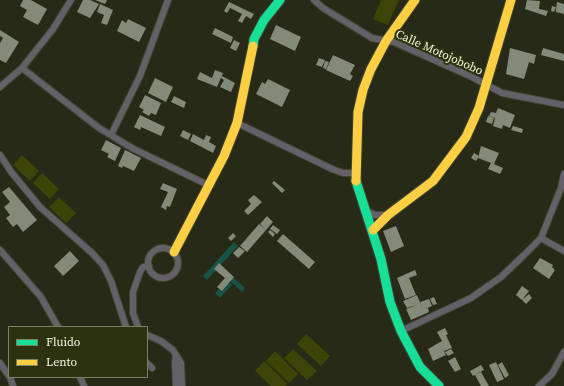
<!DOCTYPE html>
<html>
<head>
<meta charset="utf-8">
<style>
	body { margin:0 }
	#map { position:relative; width:564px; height:386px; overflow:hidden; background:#262a16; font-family:"Source Serif 4",serif }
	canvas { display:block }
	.legend { position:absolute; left:8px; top:326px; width:140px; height:52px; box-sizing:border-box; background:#2c320e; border:1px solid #7c8163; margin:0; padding:5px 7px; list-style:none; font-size:12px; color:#f3f8e3 }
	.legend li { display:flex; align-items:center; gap:8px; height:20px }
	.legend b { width:20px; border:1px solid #7c8163 }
</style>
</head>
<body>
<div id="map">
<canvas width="564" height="386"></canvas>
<ul class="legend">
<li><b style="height:5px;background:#16e098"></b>Fluido</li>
<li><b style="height:5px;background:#ffcf43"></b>Lento</li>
</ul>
</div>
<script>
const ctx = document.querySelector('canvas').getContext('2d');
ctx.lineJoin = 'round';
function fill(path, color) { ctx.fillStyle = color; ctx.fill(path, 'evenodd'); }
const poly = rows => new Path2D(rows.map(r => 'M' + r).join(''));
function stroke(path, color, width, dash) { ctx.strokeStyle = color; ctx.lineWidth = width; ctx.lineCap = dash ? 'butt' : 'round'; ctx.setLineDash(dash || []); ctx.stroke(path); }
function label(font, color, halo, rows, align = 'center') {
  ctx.font = font + ' "Source Serif 4",serif'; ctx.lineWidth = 4; ctx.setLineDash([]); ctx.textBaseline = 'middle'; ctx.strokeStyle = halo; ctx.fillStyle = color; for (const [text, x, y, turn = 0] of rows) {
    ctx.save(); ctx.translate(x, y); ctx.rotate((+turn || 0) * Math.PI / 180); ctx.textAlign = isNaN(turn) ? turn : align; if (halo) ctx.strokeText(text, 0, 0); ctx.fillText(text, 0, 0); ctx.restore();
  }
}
fill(poly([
	[381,0,399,0,388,25,373,19],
	[22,155,39,171,30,181,13,165],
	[42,173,59,189,50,199,33,183],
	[59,197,76,213,66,223,49,207],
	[306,334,330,356,321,366,297,344],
	[293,349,317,371,307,380,284,358],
	[275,351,298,374,289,383,266,361],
	[264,361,288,384,285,386,271,386,255,371]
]), '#3c4407');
fill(poly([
	[234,242,238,246,220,266,245,288,242,292,217,269,207,280,203,276],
	[228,280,232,285,220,298,215,293]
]), '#185346');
fill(poly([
	[23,0,31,0,47,9,38,25,23,17,27,10,20,6],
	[83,0,90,0,99,4,90,18,77,12],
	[95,0,107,0,105,4],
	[527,0,540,1,539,9,548,11,546,16,525,9],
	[229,2,254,14,251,19,246,16,242,23,238,21,242,14,230,8,227,13,224,11],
	[557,2,564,4,564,10,556,8],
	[100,4,113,10,107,25,101,23,104,15,97,12],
	[552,6,556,7,554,12,551,11],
	[556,8,564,10,564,14,556,12],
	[128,19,146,28,139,42,117,31,122,20,126,23],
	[276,25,301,37,295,51,270,39],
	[215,28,233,37,231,43,212,34],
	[0,30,19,42,6,63,0,60,0,43,3,38,0,36],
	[234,40,240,43,236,51,230,48],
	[510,48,536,55,534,64,529,62,524,79,506,74],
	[543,48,564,54,564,61,541,55],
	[333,55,355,65,350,74,353,76,350,81,326,70],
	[319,58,325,60,322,67,316,65],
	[325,61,329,62,326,69,323,68],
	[215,70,223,73,217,87,197,79,200,72,212,78],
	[222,76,235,83,231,92,220,87,224,80,221,78],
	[155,78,173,87,166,102,148,93],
	[268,79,290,90,282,107,256,94,262,82,265,84],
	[145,95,161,103,156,115,151,113,149,116,142,112,144,110,139,107],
	[174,96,186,102,184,108,171,102],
	[498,108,515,115,510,128,503,125,502,129,493,126,495,118,489,116,491,112,496,113],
	[140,115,165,127,161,136,141,127,140,130,134,127],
	[488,116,494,118,492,124,486,122],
	[513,126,523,129,522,133,511,130],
	[183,130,191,134,188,140,180,136],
	[193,134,204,140,206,135,211,137,209,142,216,146,213,153,190,141],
	[106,140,121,148,115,161,107,157,109,154,101,150],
	[481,146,499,153,494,164,503,168,500,174,488,169,491,163,478,158],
	[125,150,141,158,134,171,123,166,122,168,118,166],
	[474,153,479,156,476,161,471,158],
	[274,181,285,190,282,193,272,183],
	[163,183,177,189,170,207,167,206,166,210,161,207,168,192,160,189],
	[9,187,37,220,23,232,17,224,13,227,6,218,10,215,4,207,10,202,2,192],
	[254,195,262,202,248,215,244,211,251,204,248,200],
	[267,216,273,222,266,230,260,224],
	[259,224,266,230,247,252,240,246],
	[273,225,280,230,277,234,270,229],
	[396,226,404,246,391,252,383,231],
	[270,230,275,234,273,237,268,232],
	[233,233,236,236,231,241,228,238],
	[283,234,315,262,309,269,277,241],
	[239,247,245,251,238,258,233,253],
	[70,251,79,261,63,276,54,266],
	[540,258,553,265,552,267,555,270,549,279,533,268],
	[219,263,234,277,222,291,217,287,225,278,214,269],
	[415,270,417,275,409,278,416,295,405,299,397,278],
	[522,286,529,291,522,300,516,295],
	[529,294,532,298,526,304,522,300],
	[417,295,423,310,428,308,429,312,411,320,406,309,417,305,407,308,403,301],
	[434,297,437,304,433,305,430,299],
	[429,299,432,306,423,310,420,302],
	[445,328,448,334,446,335,452,348,444,351,446,355,433,361,428,349,442,341,437,332],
	[451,349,454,353,448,356,445,352],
	[455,357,461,369,455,372,448,361],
	[496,362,504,379,497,382,489,365],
	[502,362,509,375,505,378,498,365],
	[481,365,484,370,473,376,470,371],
	[481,372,489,386,481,386,475,375]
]), '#838a7a');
const street = poly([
	[314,0,323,8,372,38,394,42,470,76,502,93,564,105],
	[22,68,99,128,132,148,210,186],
	[0,87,22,68,53,29,71,0],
	[237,123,332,169,343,173,355,173],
	[111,135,140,76,168,0],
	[0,155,12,173,40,207,92,253,103,265,111,281,126,327],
	[365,210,375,215,388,215],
	[541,238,564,251],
	'148 263a15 15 0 1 1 30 0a15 15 0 1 1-30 0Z',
	[0,250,41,297,58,327],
	[138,327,133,313,133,292,140,272,143,267,149,266],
	[401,331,471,298,501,277,524,255,541,238,561,188,564,174],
	[147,335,161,341,173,350,181,363,182,386],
	[0,363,9,376],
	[147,363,152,368],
	[10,377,13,386],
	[80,377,84,386],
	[176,386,175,362,176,355],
	[539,386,552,374,564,352]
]);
const fast = poly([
	[253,46,254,39,264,20,280,0],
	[356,181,381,259,390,302,401,331,420,367,439,386]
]);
const slow = poly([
	[356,181,358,112,363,90,371,69,386,41,415,0],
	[373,230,388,215,433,181,466,137,479,108,511,0],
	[174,252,224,156,237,123,253,46]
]);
stroke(street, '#424534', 8);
stroke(fast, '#424534', 11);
stroke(slow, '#424534', 11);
stroke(street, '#636167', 6);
stroke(fast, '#16e098', 9);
stroke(slow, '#ffcf43', 9);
label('12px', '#f3f8e3', '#2c320e', [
	["Calle Motojobobo",439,53,24]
]);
</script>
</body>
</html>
